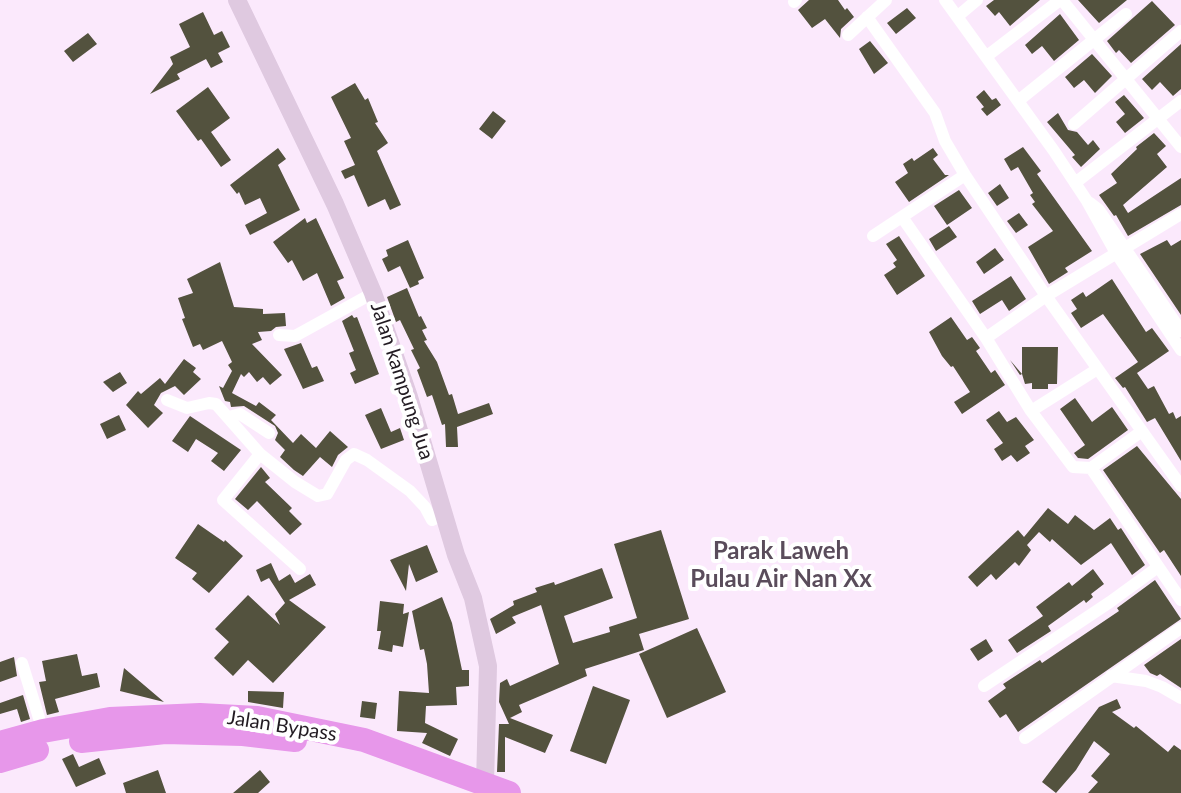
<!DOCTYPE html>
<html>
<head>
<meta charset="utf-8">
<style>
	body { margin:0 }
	canvas { display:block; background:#fbe9fc }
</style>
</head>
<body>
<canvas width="1181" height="793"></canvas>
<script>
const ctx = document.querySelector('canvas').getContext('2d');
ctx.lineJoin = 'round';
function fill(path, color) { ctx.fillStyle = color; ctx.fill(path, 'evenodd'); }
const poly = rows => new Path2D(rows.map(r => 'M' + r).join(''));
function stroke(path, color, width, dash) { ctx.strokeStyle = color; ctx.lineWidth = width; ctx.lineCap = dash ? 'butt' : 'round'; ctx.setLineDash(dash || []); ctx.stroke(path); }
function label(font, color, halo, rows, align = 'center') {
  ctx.font = font + ' Lato,sans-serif'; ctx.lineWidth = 8; ctx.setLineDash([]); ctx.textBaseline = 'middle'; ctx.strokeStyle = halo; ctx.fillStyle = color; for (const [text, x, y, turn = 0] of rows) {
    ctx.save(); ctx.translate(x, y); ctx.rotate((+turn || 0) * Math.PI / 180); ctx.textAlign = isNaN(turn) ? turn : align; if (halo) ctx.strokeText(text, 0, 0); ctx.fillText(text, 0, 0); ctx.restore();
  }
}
fill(poly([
	[809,0,838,0,845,10,847,8,854,17,841,29,840,38,825,19,812,28,798,10],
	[994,0,1040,0,1010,26,999,12,995,16,986,6],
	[1078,0,1127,0,1099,23],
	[1152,1,1175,25,1131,63,1119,50,1116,53,1107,41],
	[907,8,916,18,896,34,887,23],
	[203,12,214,35,222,31,230,47,218,53,223,62,211,68,206,59,177,74,180,79,150,94,173,64,170,57,190,47,179,24],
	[1060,14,1079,40,1054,61,1042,46,1032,54,1025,45],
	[88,33,97,44,73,62,64,51],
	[870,41,888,63,874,74,859,49],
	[1181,44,1181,89,1173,96,1160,82,1152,90,1142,79],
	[1092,54,1112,76,1095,93,1084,80,1074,88,1065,77],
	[355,83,365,100,368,98,378,122,375,123,388,143,377,151,401,205,390,210,385,199,368,207,354,175,345,179,341,171,355,165,344,141,351,138,331,97],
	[208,87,230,118,211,132,231,160,221,167,201,139,198,141,176,111],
	[984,90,992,100,996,98,1001,105,987,116,981,109,984,107,976,97],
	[1124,95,1144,118,1125,133,1116,122,1125,114,1115,102],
	[493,111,506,121,492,139,479,129],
	[1058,113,1068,130,1077,132,1088,145,1093,140,1100,149,1081,167,1072,157,1075,155,1047,122],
	[1154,133,1166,146,1157,154,1167,167,1123,205,1128,213,1181,178,1181,205,1128,236,1116,215,1114,216,1099,195,1117,183,1111,174,1137,149,1136,147],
	[1023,147,1041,171,1037,174,1092,251,1065,268,1068,272,1049,284,1028,247,1053,231,1032,204,1035,202,1030,195,1033,193,1018,167,1011,171,1004,159],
	[278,148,286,159,278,165,300,210,250,235,245,225,267,213,260,198,245,205,239,192,237,194,230,185],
	[933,148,938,155,933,159,945,175,949,175,909,202,895,182,908,173,903,164,912,158,914,161],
	[1000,184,1009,198,997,206,988,193],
	[959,190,972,208,947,225,934,206],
	[1019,213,1028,225,1016,233,1007,221],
	[305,218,307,223,316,218,344,278,337,281,345,298,331,306,317,273,303,281,292,260,288,263,273,242],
	[949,226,957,237,936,251,929,239],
	[899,236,925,276,897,295,884,275,896,267,893,263,897,260,886,244],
	[408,240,424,278,418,281,419,284,410,288,400,266,388,272,382,259,388,256,386,250],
	[1167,240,1171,246,1181,240,1181,315,1140,254],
	[995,248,1004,260,984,274,976,262],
	[220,262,234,307,263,309,263,314,285,313,286,326,276,327,271,331,258,332,262,340,252,344,282,375,270,385,263,377,257,382,249,372,244,377,241,374,232,393,256,406,259,402,276,415,271,420,293,443,301,434,316,448,330,431,348,447,338,455,332,467,320,457,303,476,294,470,280,457,285,450,275,440,278,433,275,426,244,406,231,407,230,402,225,401,219,386,223,388,232,371,228,365,232,362,222,341,203,350,200,344,193,347,182,319,185,318,178,298,193,293,187,279],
	[1011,276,1026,299,1009,311,1002,300,980,314,972,301],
	[1112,279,1146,332,1152,328,1169,351,1137,373,1148,389,1154,386,1169,414,1173,412,1176,419,1181,416,1181,461,1155,418,1147,422,1125,387,1123,388,1115,378,1138,362,1103,314,1081,328,1071,313,1077,309,1071,300,1083,292,1086,297],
	[407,288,419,317,421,316,427,328,422,330,427,340,424,341,437,362,449,395,452,394,458,414,489,403,493,414,457,427,458,447,446,447,445,424,442,425,432,395,427,397,417,370,420,368,411,350,414,349,400,320,396,322,387,297],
	[352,315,354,318,357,317,379,374,355,384,350,373,356,370,349,353,354,351,342,321],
	[951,317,967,340,972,337,980,348,976,351,991,373,995,370,1005,385,962,414,954,402,970,392,953,366,951,367,942,356,929,332],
	[301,343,312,368,317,366,324,381,303,389,284,349],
	[1022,347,1058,347,1057,384,1048,384,1048,389,1032,389,1032,383,1025,384,1022,374,1020,375,1010,360,1022,374],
	[184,359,196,368,193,372,201,379,184,395,175,386,161,393,154,405,163,413,148,428,126,405,138,391,141,394,160,378,165,384],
	[120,372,127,383,113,392,103,382],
	[1075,398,1092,422,1112,407,1128,430,1088,459,1078,458,1074,453,1085,445,1060,409],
	[381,408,391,432,400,428,404,440,381,449,365,415],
	[999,411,1007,422,1016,417,1034,440,1025,446,1030,453,1017,462,1011,455,1002,461,994,449,1003,443,986,420],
	[119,415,126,430,107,439,100,424],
	[190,416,241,450,224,471,211,461,218,453,196,439,188,452,172,441],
	[1137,446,1181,499,1181,576,1164,550,1160,553,1103,470],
	[261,467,270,478,265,482,292,508,289,511,302,524,290,535,257,501,248,510,235,499],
	[1048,508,1068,524,1075,515,1094,530,1110,518,1118,530,1121,528,1145,565,1132,575,1111,543,1081,565,1052,539,1050,542,1039,532,1027,545,1031,550,1019,566,1015,562,996,580,991,574,977,587,968,577,1018,530,1024,537],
	[198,524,224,542,225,540,243,556,209,593,192,579,197,573,175,558],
	[661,530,689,619,639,634,644,650,585,669,587,676,519,705,522,712,510,718,553,735,545,753,505,737,505,772,497,772,499,724,509,724,499,702,500,683,507,679,510,686,559,664,541,605,512,617,516,623,496,634,490,619,514,605,513,601,537,592,535,588,554,582,555,585,602,568,613,598,564,616,573,643,610,632,609,627,637,618,614,544],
	[427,545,438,572,416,582,409,564,406,591,390,560],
	[271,563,279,581,290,574,295,583,310,574,316,585,289,600,326,627,273,683,248,660,233,676,214,658,229,642,215,629,248,595,280,625,275,614,285,603,269,578,261,582,256,570],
	[1093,569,1104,584,1091,594,1093,597,1086,603,1084,600,1048,626,1051,631,1017,653,1008,640,1043,616,1036,607,1069,582,1072,586],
	[1155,580,1181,619,1018,732,1006,714,1000,718,988,701,1006,688,1003,684,1040,660,1042,663,1119,611,1117,608],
	[442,597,452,623,462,670,469,670,469,686,456,687,457,705,426,706,425,723,458,739,450,756,422,743,427,733,397,731,399,691,429,693,427,664,424,649,420,650,412,611],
	[380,601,404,604,403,614,409,612,403,647,393,645,392,652,378,649,381,631,377,631],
	[697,628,726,692,667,718,639,654],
	[986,639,993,651,978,661,970,649],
	[1181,639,1181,688,1160,674,1157,676,1150,673,1144,665],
	[77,654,82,676,97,673,100,687,55,699,59,712,47,715,39,682,46,681,42,661],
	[14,657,17,676,0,682,0,662],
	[124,668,164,702,120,691],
	[593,686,630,700,606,764,570,751],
	[248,691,284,692,283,708,248,702],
	[23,695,30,719,21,722,17,709,0,714,0,703],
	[1117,699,1121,708,1112,712,1134,728,1136,726,1168,752,1174,745,1181,750,1181,793,1088,793,1098,782,1091,776,1110,754,1094,741,1076,770,1056,793,1042,782,1099,707],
	[362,701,377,703,375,719,360,717],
	[73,754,79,767,99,758,106,774,76,787,62,759],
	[158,770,166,793,126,793,123,783],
	[260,770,270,782,258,793,233,793]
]), '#53523e');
stroke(poly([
	[945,0,1054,151,1087,201,1116,253,1181,350],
	[1062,0,1181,147],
	[794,2,796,0],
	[958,16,977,0],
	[867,17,935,113,945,141,965,175,1046,296,1181,486],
	[848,35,886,0],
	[987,56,1060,0],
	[1018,101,1126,14],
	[1074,124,1181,31],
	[1075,183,1181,101],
	[1090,203,1099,210,1181,331],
	[902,217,986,338],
	[873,236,965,175],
	[279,335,295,336,373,293],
	[167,400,187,408,209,403,216,404,260,454,295,482,318,496,327,494,346,460,354,454,367,460,410,491,425,507,432,520,443,515],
	[1031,411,1096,370],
	[229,417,240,414,269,433],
	[1142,431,1091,468,1073,467,1031,411,986,338,1046,296,1181,214],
	[260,454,223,500,300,569],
	[1091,468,1181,600],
	[22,663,43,731],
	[1111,676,1146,681,1162,687,1181,698],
	[984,686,1110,602,1158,567],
	[1025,738,1181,628]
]), '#fff', 12);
stroke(poly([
	[237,0,335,204,373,293,409,397,456,555,473,598,488,666,485,784]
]), '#dfc9e0', 18);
stroke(poly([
	[81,741,165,732,243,734,295,740],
	[0,743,43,731,110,719,200,715,257,718,364,740,509,793],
	[0,761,37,750]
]), '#e797ea', 24);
label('20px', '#221b22', '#fff', [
	["Jalan kampung Jua",402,381,72],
	["Jalan Bypass",282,726,9]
]);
label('bold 24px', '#5a4c5b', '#fff', [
	["Parak Laweh",781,551],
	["Pulau Air Nan Xx",781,579]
]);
</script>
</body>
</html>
